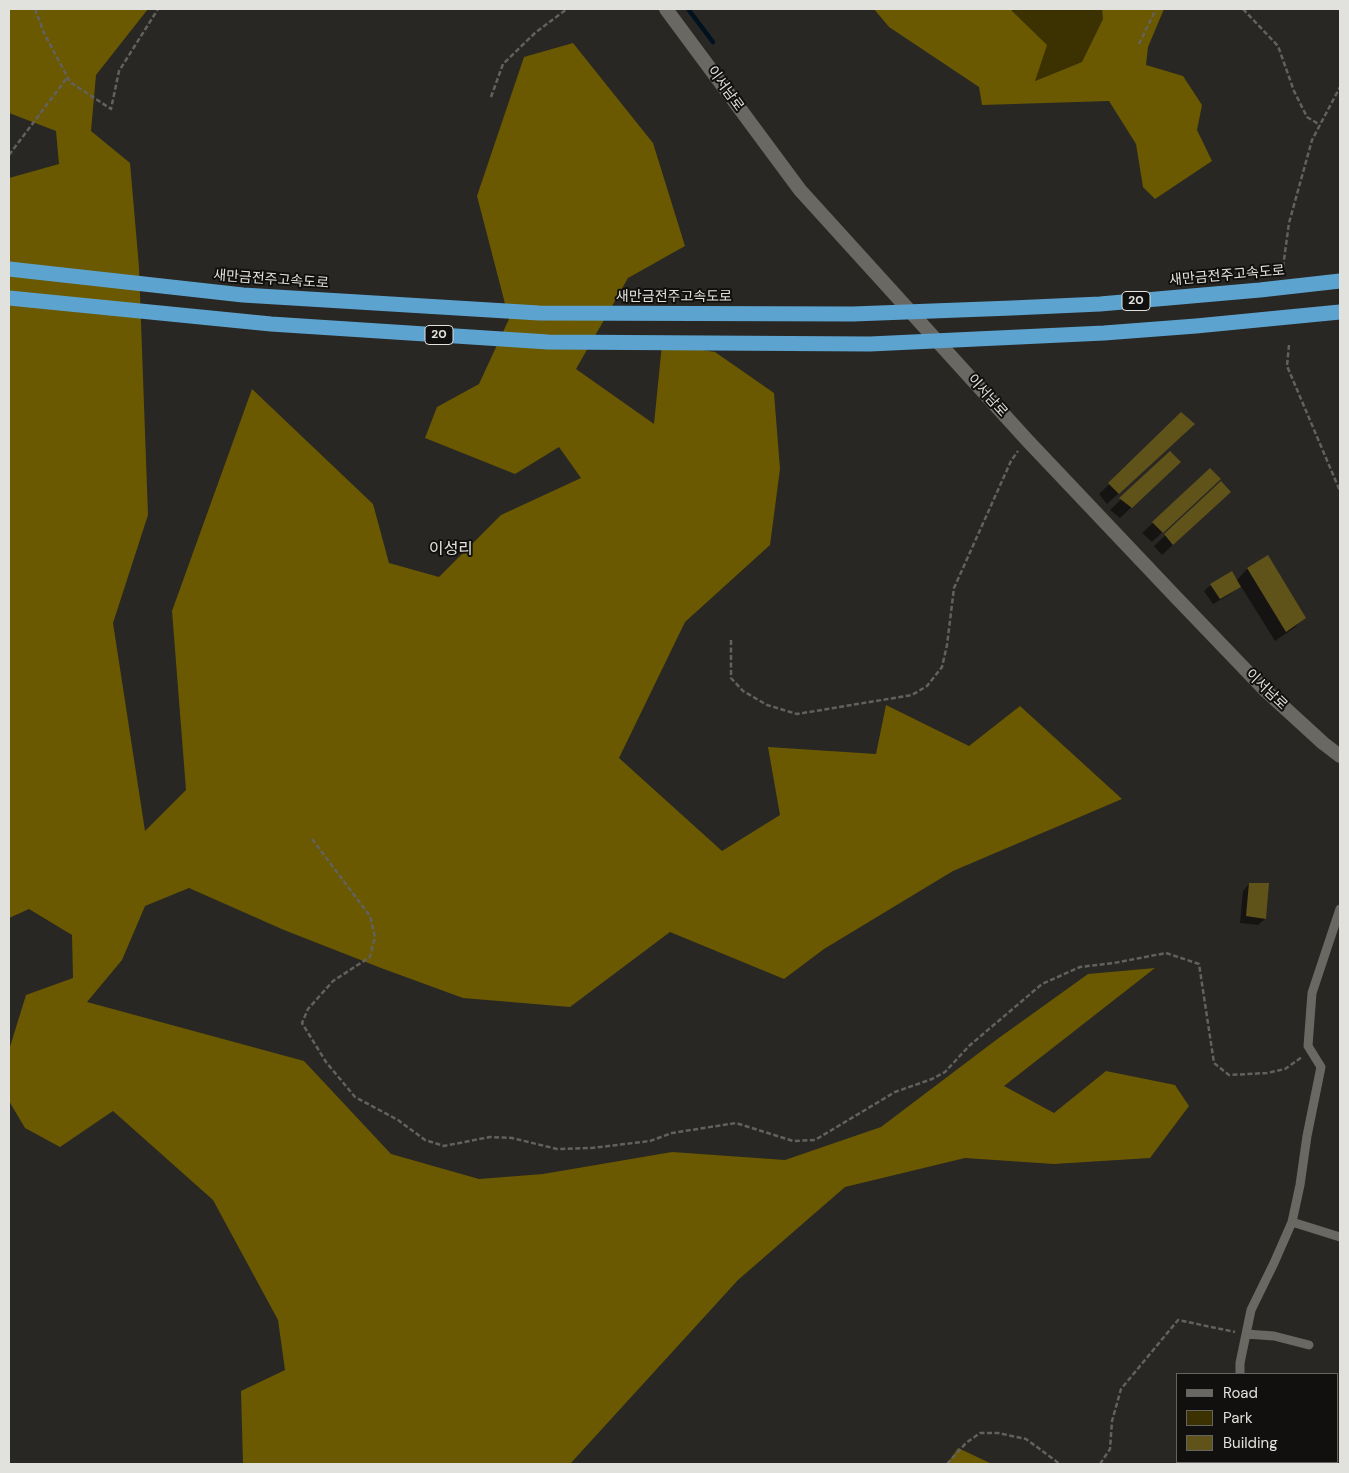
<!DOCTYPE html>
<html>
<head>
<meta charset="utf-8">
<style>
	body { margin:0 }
	#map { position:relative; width:1349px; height:1473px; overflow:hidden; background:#282723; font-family:"DM Sans",sans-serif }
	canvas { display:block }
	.frame { position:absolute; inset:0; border:10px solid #e1e1de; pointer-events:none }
	.legend { position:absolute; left:1176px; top:1373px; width:162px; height:90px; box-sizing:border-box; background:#11100e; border:1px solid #646461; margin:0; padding:6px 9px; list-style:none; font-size:15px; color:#e1e1de }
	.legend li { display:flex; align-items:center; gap:10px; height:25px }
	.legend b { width:25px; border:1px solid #646461 }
</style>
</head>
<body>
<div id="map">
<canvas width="1349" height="1473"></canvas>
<div class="frame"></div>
<ul class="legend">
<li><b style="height:6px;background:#696862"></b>Road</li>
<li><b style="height:14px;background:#3c3201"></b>Park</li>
<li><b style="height:14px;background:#60531a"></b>Building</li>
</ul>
</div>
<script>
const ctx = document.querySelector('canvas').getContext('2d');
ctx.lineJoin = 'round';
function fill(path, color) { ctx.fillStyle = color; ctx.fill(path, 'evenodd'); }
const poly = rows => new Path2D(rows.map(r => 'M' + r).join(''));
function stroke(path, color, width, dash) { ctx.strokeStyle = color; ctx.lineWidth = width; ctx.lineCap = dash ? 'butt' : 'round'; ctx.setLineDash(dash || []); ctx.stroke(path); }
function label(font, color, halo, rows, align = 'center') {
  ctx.font = font + ' "DM Sans","Noto Sans KR",sans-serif'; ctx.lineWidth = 4; ctx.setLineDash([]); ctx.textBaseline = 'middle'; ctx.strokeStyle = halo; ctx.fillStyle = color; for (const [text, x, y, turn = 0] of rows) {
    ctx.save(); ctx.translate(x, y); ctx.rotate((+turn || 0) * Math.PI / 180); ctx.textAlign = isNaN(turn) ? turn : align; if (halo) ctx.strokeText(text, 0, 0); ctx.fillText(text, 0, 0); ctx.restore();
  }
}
fill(poly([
	[1012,9,1102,9,1103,19,1082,62,1034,81]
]), '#3c3201');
fill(poly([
	[9,9,148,9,96,75,91,131,130,163,139,267,148,515,113,623,145,831,186,790,172,611,252,389,373,504,389,563,439,577,501,515,581,478,559,447,515,474,425,438,437,407,479,384,509,319,477,196,524,57,573,43,653,143,685,246,628,278,576,369,654,424,662,344,715,352,774,393,780,469,770,545,685,622,619,758,722,851,780,815,768,747,876,754,886,705,969,746,1020,706,1122,799,953,871,824,949,784,979,670,932,570,1007,463,998,381,968,284,930,189,888,145,906,122,960,87,1002,304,1061,391,1154,479,1179,543,1174,672,1152,785,1160,881,1127,996,1040,1088,974,1155,968,1004,1086,1054,1113,1106,1071,1175,1085,1189,1106,1150,1158,1054,1164,965,1158,845,1187,738,1280,570,1464,243,1464,241,1391,285,1370,278,1320,213,1200,113,1111,60,1147,25,1128,9,1101,9,1050,26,995,73,978,72,935,29,909,9,918,9,178,59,164,56,131,9,113],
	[874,9,1012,9,1012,11,1047,45,1035,81,1082,62,1103,19,1102,9,1164,9,1148,47,1146,65,1183,76,1202,105,1197,130,1212,161,1155,199,1143,187,1136,144,1109,101,982,105,979,87,889,27],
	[958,1448,992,1464,947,1464]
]), '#6a5900');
fill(poly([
	[1181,414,1183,435,1107,504,1099,494],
	[1170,452,1169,472,1120,518,1110,510],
	[1210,470,1209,489,1152,542,1142,533],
	[1221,483,1219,502,1162,555,1154,546],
	[1267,556,1304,618,1294,628,1275,641,1240,585,1232,593,1213,604,1204,591,1211,585,1236,581,1247,569],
	[1249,884,1265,919,1258,925,1240,923,1243,891]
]), '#0007');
stroke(poly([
	[688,9,713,42]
]), '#00121f', 4.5);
fill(poly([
	[1181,412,1195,424,1119,494,1108,483],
	[1170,451,1181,462,1132,508,1119,498],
	[1210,468,1221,479,1163,533,1152,522],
	[1221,481,1231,492,1173,545,1164,534],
	[1268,555,1306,618,1286,632,1247,568],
	[1232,571,1241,587,1220,599,1210,584],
	[1249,883,1269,883,1266,919,1246,916]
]), '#60531a');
stroke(poly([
	[35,9,44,33,70,82,111,109,119,71,158,9],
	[1243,9,1278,46,1294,91,1307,117,1320,125],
	[1139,44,1156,9],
	[491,97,503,64,536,32,567,9],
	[9,155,67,78],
	[1283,267,1289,223,1312,140,1340,87],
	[1289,345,1287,366,1340,491],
	[731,640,731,678,743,691,767,705,797,714,912,695,927,686,942,667,947,645,954,588,1011,461,1018,451],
	[312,839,370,916,375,937,370,957,333,981,308,1009,302,1023,326,1062,355,1097,398,1120,425,1140,444,1146,490,1137,512,1138,557,1149,592,1148,650,1141,672,1133,736,1123,793,1141,815,1140,895,1092,932,1079,945,1072,969,1046,1042,984,1080,967,1114,963,1166,953,1199,964,1214,1063,1229,1075,1267,1073,1285,1069,1302,1057],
	[947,1464,966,1443,980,1433,998,1433,1026,1439,1060,1464],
	[1100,1464,1110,1449,1112,1421,1121,1389,1178,1320,1235,1332]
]), '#62615d', 2.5, [5, 2.5]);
stroke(poly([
	[1292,1222,1340,1237],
	[1246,1334,1274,1336,1309,1345],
	[1240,1374,1240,1363,1251,1310,1274,1263,1292,1222,1300,1185,1307,1136,1321,1067,1308,1046,1312,993,1340,909],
	[1251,1462,1252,1464]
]), '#696862', 9);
stroke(poly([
	[666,9,800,190,1027,440,1171,592,1264,689,1323,743,1340,756]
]), '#696862', 14);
stroke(poly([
	[9,269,243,295,539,313,853,314,1012,308,1100,304,1260,290,1340,281],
	[9,298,271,324,548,342,870,344,1104,333,1196,326,1340,312]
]), '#5da3cf', 15);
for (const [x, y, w] of [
	[1136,301,28],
	[439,335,28]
]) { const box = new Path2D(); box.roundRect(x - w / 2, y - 9.5, w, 19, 4); ctx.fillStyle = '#11100e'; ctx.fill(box); stroke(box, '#e1e1de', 1); }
label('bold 12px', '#e1e1de', null, [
	["20",1136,301],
	["20",439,335]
]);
label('14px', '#e1e1de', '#11100e', [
	["이서남로",725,89,54],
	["새만금전주고속도로",1227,276,-5],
	["새만금전주고속도로",271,280,4],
	["새만금전주고속도로",674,297],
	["이서남로",987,396,48],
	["이서남로",1266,690,44]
]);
label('16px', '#e1e1de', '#11100e', [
	["이성리",451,550]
]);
</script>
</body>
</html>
